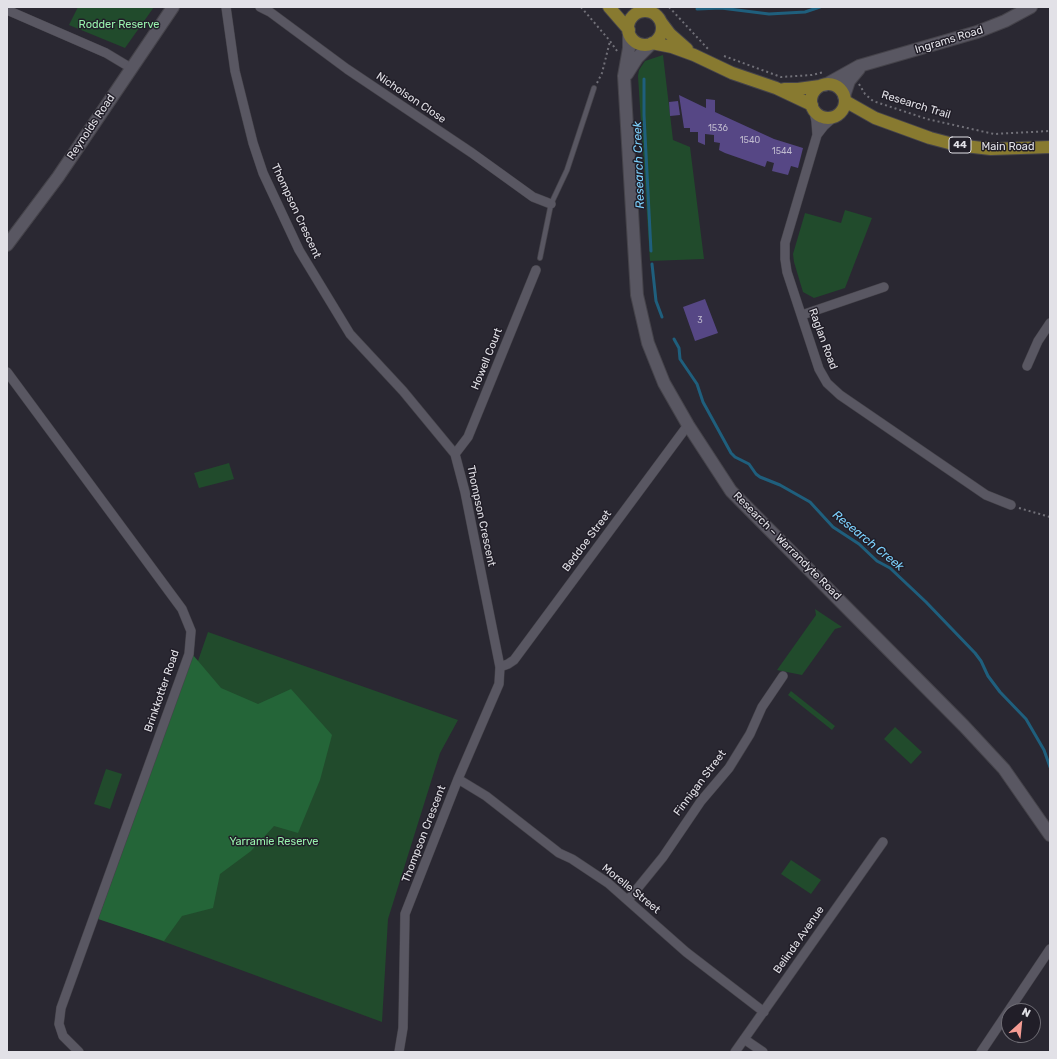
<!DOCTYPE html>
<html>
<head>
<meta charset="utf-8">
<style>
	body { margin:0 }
	#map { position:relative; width:1057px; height:1059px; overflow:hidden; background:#2a2832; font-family:Rubik,sans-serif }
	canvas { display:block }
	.frame { position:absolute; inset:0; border:8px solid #e2e1e7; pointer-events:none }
	.north { position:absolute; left:1001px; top:1003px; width:40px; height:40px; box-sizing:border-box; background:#211e28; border:1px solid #6e6c74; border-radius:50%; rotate:27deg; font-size:11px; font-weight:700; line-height:16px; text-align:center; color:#e2e1e7 }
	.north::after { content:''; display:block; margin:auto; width:14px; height:18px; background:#f59c94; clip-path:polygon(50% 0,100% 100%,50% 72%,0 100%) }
</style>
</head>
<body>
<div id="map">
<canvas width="1057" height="1059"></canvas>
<div class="frame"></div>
<div class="north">N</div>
</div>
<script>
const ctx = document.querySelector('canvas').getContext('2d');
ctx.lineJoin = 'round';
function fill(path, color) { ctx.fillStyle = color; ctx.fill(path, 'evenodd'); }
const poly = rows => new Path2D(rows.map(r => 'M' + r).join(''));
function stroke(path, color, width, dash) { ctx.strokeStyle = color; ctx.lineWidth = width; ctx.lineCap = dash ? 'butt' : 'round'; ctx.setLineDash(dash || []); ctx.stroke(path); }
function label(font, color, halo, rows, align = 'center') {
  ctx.font = font + ' Rubik,sans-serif'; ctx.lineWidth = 3; ctx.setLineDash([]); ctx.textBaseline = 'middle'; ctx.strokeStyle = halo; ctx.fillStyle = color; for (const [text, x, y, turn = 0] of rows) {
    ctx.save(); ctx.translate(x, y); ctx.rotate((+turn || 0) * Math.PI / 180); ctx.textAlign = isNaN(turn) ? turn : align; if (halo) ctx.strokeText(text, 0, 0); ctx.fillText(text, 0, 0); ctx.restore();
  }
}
fill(poly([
	[78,7,154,7,125,48,69,25],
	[663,55,673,140,690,147,704,259,650,261,638,76,639,70,645,61],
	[845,210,872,218,845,288,814,298,803,292,794,262,793,254,805,213,841,223],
	[229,463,234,479,199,488,194,473],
	[815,609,842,627,835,629,802,675,777,670,816,615],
	[208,632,458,720,440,753,388,919,382,1022,108,921],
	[791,691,835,726,832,730,788,695],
	[895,727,922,752,911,764,884,739],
	[106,769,122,774,110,809,94,804],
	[791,860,821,880,811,894,781,874]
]), '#214b2c');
fill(poly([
	[193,655,221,688,258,704,291,689,332,735,320,780,298,833,274,826,251,851,220,874,213,908,182,916,164,941,98,919]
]), '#246538');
stroke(poly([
	[697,9,721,8,769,14,805,12,820,7],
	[644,79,644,115,651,251],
	[652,264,656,301,662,317],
	[674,339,679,348,680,359,697,384,703,402,731,453,735,457,749,464,756,474,760,477,780,485,810,502,833,527,859,544,877,561,890,568,926,602,975,653,981,661,988,676,1000,692,1026,719,1044,750,1050,767]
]), '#1f5f7d', 3);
fill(poly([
	[679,95,706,108,706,99,715,100,715,112,774,139,803,148,798,168,791,166,788,175,772,171,774,163,767,161,765,167,725,153,719,150,720,143,714,142,714,135,705,134,705,145,698,142,698,132,690,132,690,128,684,128],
	[678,101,680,115,670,116,669,102],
	[705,299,718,333,695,341,683,307]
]), '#564785');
const lane = poly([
	[540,258,551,204,567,170,594,88]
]);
const street = poly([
	[226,7,235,71,253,143,263,173,299,250,350,334,403,391,455,454,465,492,500,667,499,684,458,779,405,914,403,1028,399,1052],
	[260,7,270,12,347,69,472,153,533,197,551,204],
	[7,10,106,53,131,68],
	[813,108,816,121,817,135,785,243,785,259,787,272,819,369,827,383,840,395,986,495,1011,505],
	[817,135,824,126,834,117],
	[802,315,884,287],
	[1027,366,1038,341,1050,323],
	[7,372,182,609,191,631,189,654,61,1008,59,1024,63,1036,79,1052],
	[455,454,468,437,536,270],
	[500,667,508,664,514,660,688,425],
	[458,779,486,796,559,853,572,859,608,883,686,952,764,1012],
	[628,900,663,857,701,801,729,768,750,734,762,707,783,676],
	[744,1039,763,1052],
	[735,1052,883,842],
	[981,1052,1050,949]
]);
const secondary = poly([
	[629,33,629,48,624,76,637,295,648,343,664,383,688,425,731,491,964,726,1004,769,1050,835],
	[627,74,637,58,651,44],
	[825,85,859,66,977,32,1005,21,1031,7],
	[844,96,849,81,859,69],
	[7,245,58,177,173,7]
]);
const primary = poly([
	[609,7,629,30],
	'628 28a17 17 0 1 1 34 0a17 17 0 1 1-34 0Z',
	[661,22,670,34,687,49],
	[652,43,672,47,694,55,732,73,776,88,812,105],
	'811 101a17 17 0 1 1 34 0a17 17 0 1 1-34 0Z',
	[784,89,798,89,820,86],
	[845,101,875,118,930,138,949,143,965,146,991,149,1050,147]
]);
stroke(lane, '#45434a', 6);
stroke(street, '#45434a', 10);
stroke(secondary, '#45434a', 14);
stroke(primary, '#45434a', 14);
stroke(poly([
	[581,7,610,41,617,51],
	[669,7,708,49],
	[724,56,781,77,812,75,824,72],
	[597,83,602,73,610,41],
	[859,84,865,94,873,101,927,119,994,134,1050,131],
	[1019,508,1050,517]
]), '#717078', 2, [2, 3]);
stroke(lane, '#595762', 4.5);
stroke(street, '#595762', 9);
stroke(secondary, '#595762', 12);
stroke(primary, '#887a30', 12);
label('9px', '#bfbace', null, [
	["1536",718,128],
	["1540",750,140],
	["1544",782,151],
	["3",700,320]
]);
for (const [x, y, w] of [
	[960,145,22]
]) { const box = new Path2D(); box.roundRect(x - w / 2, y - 8, w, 16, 3); ctx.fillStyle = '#211e28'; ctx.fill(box); stroke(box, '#e2e1e7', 1); }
label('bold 10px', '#e2e1e7', null, [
	["44",960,145]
]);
label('11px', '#98f2ad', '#211e28', [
	["Rodder Reserve",119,25],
	["Yarramie Reserve",274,842]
]);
label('11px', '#e2e1e7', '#211e28', [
	["Ingrams Road",949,40,-17],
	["Nicholson Close",411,98,34],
	["Research Trail",916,105,17],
	["Reynolds Road",91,127,-56],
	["Main Road",1008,147],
	["Thompson Crescent",296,211,65],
	["Raglan Road",823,339,70],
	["Howell Court",487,359,-68],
	["Thompson Crescent",481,516,78],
	["Beddoe Street",587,541,-53],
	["Research – Warrandyte Road",787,546,45],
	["Brinkkotter Road",162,691,-71],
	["Finnigan Street",700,783,-53],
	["Thompson Crescent",424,834,-69],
	["Morelle Street",631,889,39],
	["Belinda Avenue",799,940,-55]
]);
label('italic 12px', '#7cd1fd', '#211e28', [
	["Research Creek",639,165,-92],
	["Research Creek",868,541,39]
]);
</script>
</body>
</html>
